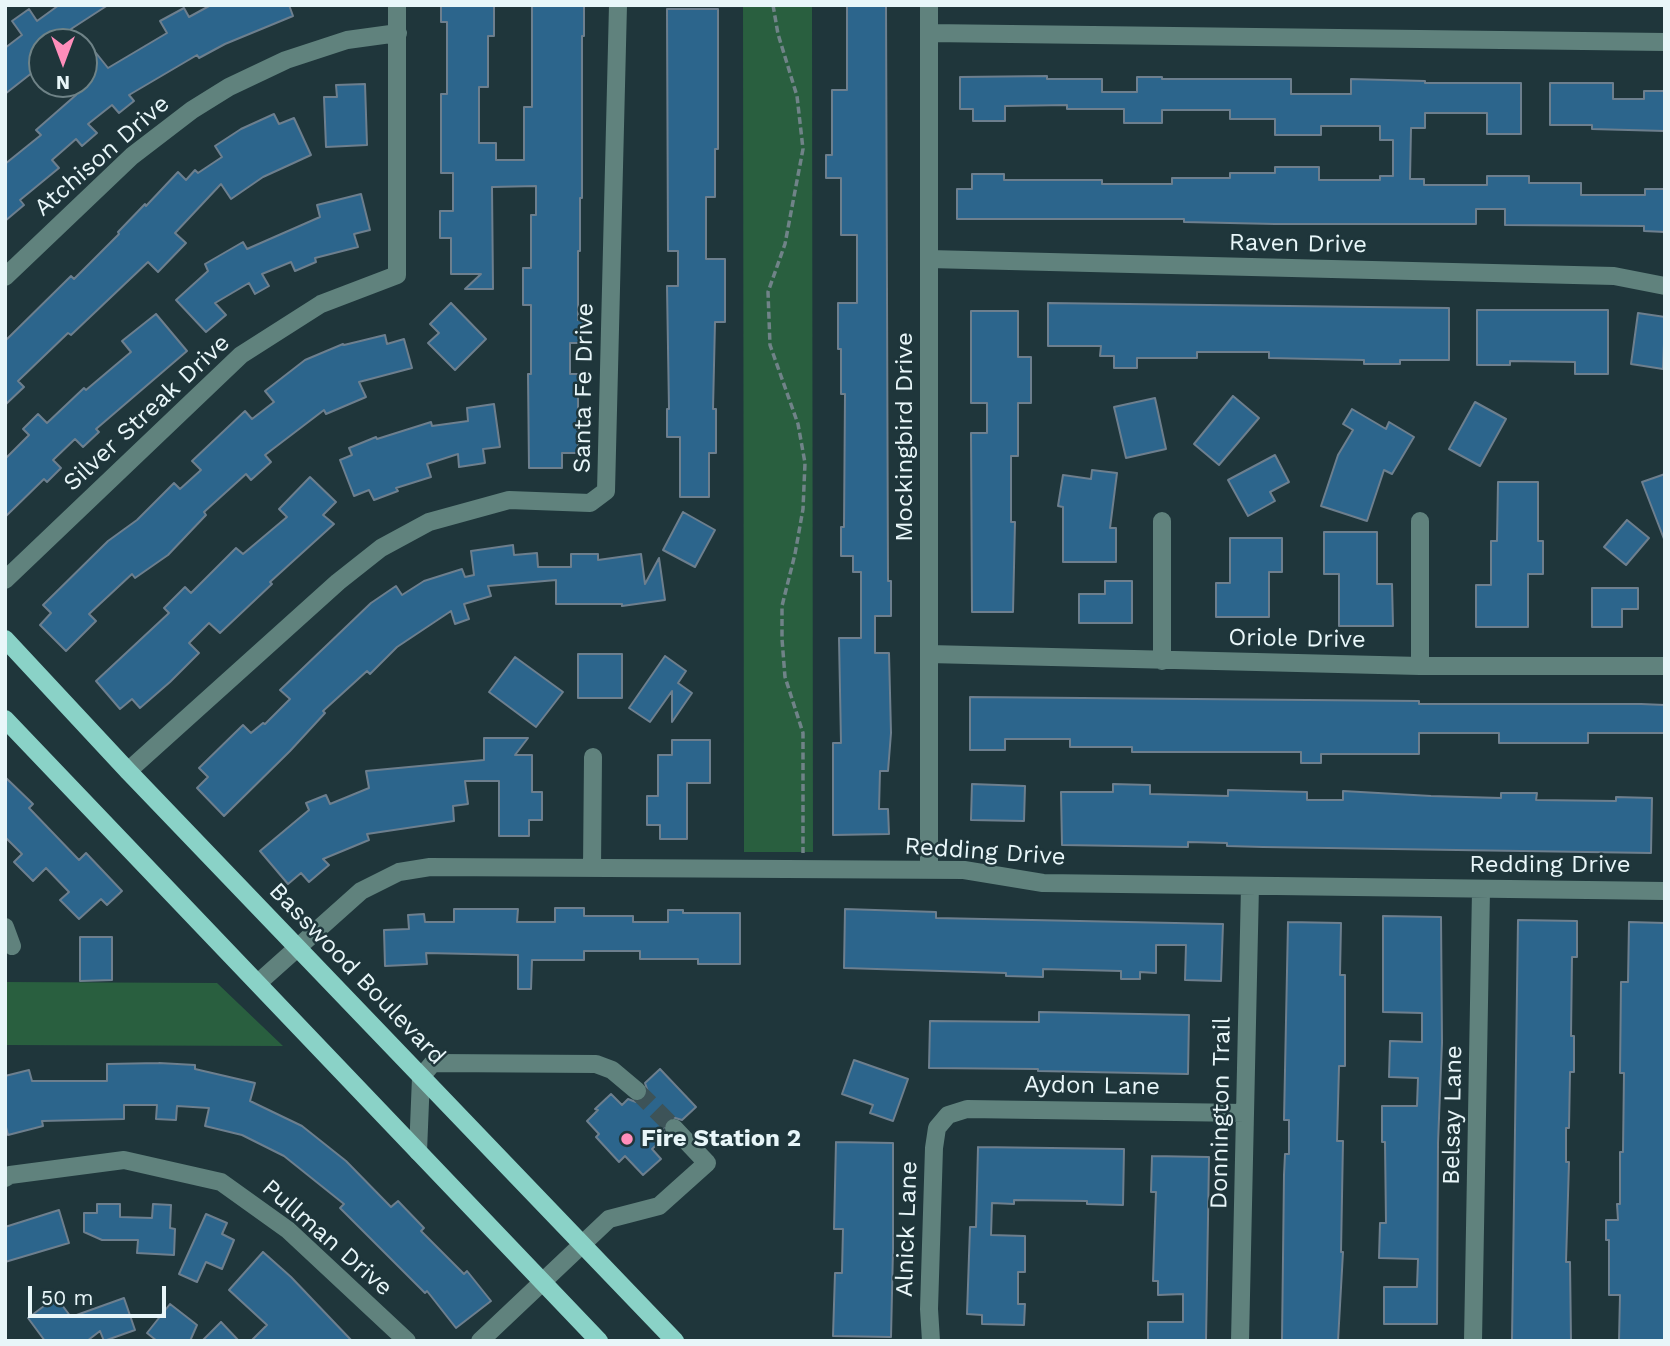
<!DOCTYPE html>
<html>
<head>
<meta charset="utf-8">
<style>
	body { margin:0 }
	#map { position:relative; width:1670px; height:1346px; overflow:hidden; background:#1f363b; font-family:"Work Sans",sans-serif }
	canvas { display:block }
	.frame { position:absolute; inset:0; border:7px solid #e8f6f9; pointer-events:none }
	.north { position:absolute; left:28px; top:28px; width:70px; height:70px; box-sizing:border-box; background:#1f363b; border:2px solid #6f8387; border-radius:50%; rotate:180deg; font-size:19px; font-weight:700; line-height:28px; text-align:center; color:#e8f6f9 }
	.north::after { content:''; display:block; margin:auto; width:24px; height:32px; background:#ff8ebb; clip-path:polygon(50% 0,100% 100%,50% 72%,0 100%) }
	.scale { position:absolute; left:28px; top:1286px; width:138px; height:32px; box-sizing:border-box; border:4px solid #e8f6f9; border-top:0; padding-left:9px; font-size:21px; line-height:24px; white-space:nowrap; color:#e8f6f9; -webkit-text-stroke:5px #1f363b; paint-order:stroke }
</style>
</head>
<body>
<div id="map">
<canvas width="1670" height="1346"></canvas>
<div class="frame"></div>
<div class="north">N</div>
<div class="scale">50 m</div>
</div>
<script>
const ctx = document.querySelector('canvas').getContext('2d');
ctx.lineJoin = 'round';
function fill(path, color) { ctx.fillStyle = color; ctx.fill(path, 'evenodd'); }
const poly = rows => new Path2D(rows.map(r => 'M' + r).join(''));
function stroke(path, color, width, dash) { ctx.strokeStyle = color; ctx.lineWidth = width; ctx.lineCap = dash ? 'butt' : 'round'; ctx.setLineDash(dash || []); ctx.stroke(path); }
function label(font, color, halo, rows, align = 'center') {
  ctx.font = font + ' "Work Sans",sans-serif'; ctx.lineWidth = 5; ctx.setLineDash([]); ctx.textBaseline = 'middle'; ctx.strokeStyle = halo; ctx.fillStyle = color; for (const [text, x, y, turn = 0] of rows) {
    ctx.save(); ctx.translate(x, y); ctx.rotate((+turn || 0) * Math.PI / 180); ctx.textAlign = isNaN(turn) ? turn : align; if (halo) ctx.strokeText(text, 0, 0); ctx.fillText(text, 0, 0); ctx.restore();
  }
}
fill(poly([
	[743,5,812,5,813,852,744,852],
	[5,982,217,983,283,1046,5,1045]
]), '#295f3f');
const building = poly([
	[59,5,108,5,71,29,80,42,42,42,42,65,5,94,5,48,22,35,12,21,29,9,37,21,59,5],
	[211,5,289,5,293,16,225,44,199,58,197,55,129,95,134,101,119,113,112,105,88,124,97,133,82,146,76,139,52,160,59,168,20,200,24,205,5,221,5,164,41,135,36,130,76,95,70,88,76,84,84,84,84,62,96,53,108,68,167,33,160,21,184,8,189,17,211,5],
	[441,5,494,5,494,36,488,36,488,87,479,87,479,143,496,143,496,160,524,160,524,107,532,107,532,5,584,5,584,36,582,36,582,198,580,198,580,251,578,251,578,320,583,320,583,343,570,343,570,374,578,374,578,453,562,453,562,468,529,468,528,374,531,374,531,305,523,305,523,268,531,268,531,215,536,215,536,186,492,187,493,289,465,289,481,274,451,274,451,238,440,238,440,211,453,211,453,173,441,173,441,94,447,94,447,22,441,22,441,5],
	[847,5,886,5,888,581,891,581,891,616,875,616,875,653,889,653,891,733,888,771,880,771,879,809,888,809,889,834,833,835,833,743,841,743,839,638,861,638,861,572,853,572,853,556,841,556,841,527,844,527,845,394,841,394,841,349,838,349,838,303,857,303,857,235,841,235,841,178,826,178,826,155,832,155,832,90,847,90,847,5],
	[667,9,718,9,718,149,715,149,715,197,706,197,706,259,725,259,725,322,715,322,713,409,716,409,716,453,709,453,709,497,680,497,680,437,667,437,667,409,669,409,667,286,678,286,678,251,668,251,667,9],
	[1047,76,1047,79,1102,79,1102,92,1137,92,1137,77,1162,77,1162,79,1291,79,1291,94,1351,94,1351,79,1425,81,1425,83,1521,83,1521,134,1487,134,1487,113,1425,113,1425,128,1411,128,1410,179,1424,179,1424,185,1487,185,1487,176,1529,176,1529,183,1581,183,1581,195,1645,195,1645,189,1665,189,1665,232,1644,231,1644,226,1505,225,1505,209,1476,209,1476,224,1275,224,1184,222,1184,219,957,219,957,189,972,189,972,174,1004,174,1004,180,1102,180,1102,184,1172,184,1172,178,1230,178,1230,173,1275,173,1275,167,1319,167,1319,180,1380,180,1380,176,1393,176,1393,140,1380,140,1380,126,1321,126,1321,135,1275,135,1275,119,1230,119,1230,110,1162,110,1162,123,1124,123,1124,109,1067,109,1067,105,1005,106,1005,121,973,121,973,109,960,109,960,77,1047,76],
	[1550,83,1613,83,1613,99,1644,99,1644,91,1665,91,1665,131,1592,129,1592,125,1550,125,1550,83],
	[365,84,367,145,326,147,324,97,337,97,336,85,365,84],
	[274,114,279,124,294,118,311,155,263,177,231,199,221,184,175,233,186,243,158,272,148,262,71,335,68,333,18,381,24,387,5,405,5,341,71,276,74,279,119,234,118,232,145,204,146,206,178,172,186,180,195,170,198,173,222,157,215,146,241,129,274,114],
	[361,194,370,230,354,234,358,247,315,258,316,262,295,271,291,262,262,274,269,286,255,294,249,283,215,303,226,315,206,332,176,300,208,271,205,264,243,242,247,249,320,217,317,205,361,194],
	[451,303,486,339,455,370,428,343,439,333,430,324,451,303],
	[1048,303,1449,308,1449,360,1400,360,1400,364,1364,364,1364,360,1269,358,1269,352,1197,352,1197,358,1137,358,1137,368,1114,368,1114,356,1100,356,1101,346,1048,346,1048,303],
	[1477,310,1608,310,1608,374,1575,374,1575,362,1510,361,1510,365,1477,365,1477,310],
	[971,311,1018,311,1018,357,1031,357,1031,403,1018,403,1018,456,1011,456,1011,522,1015,522,1013,612,972,612,971,433,987,433,987,403,971,403,971,311],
	[1638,313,1665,317,1663,369,1631,364,1638,313],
	[156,314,187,351,96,429,99,432,83,447,75,439,53,460,61,468,47,482,44,479,5,517,5,459,29,435,23,429,38,414,47,423,84,388,86,390,131,352,122,341,156,314],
	[385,335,387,344,404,339,412,368,359,382,366,397,326,414,324,410,265,455,271,462,251,480,246,474,204,512,206,515,168,555,135,578,132,574,89,614,96,621,66,651,40,625,51,613,43,605,108,541,137,520,174,483,180,489,201,470,192,461,245,411,252,419,274,402,265,391,305,360,343,344,344,345,385,335],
	[1233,396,1259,418,1219,465,1194,444,1233,396],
	[1155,398,1166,449,1126,458,1114,407,1155,398],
	[1475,402,1506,419,1480,466,1449,449,1475,402],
	[494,404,500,447,483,449,485,463,459,467,458,454,427,464,431,477,396,488,398,491,374,500,369,490,354,496,340,460,352,455,349,448,376,437,377,439,431,422,432,426,468,421,467,408,494,404],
	[1352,409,1386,429,1389,422,1414,437,1392,474,1384,470,1367,521,1321,506,1338,455,1353,430,1343,424,1352,409],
	[1275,455,1289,482,1270,492,1275,501,1248,516,1228,480,1275,455],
	[1092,470,1117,473,1110,528,1116,528,1116,562,1063,562,1063,507,1058,506,1063,475,1091,479,1092,470],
	[1665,474,1665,539,1664,539,1642,482,1665,474],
	[310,477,336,502,323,515,334,524,270,582,272,584,220,633,209,623,189,643,199,653,170,682,140,708,132,699,120,709,96,681,169,613,164,608,185,587,191,593,236,548,243,554,287,517,279,509,310,477],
	[1498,482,1538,482,1538,541,1543,541,1543,574,1528,574,1528,627,1476,627,1476,585,1491,585,1491,541,1497,541,1498,482],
	[683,512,715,530,695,567,663,550,683,512],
	[1627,520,1649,538,1626,565,1604,547,1627,520],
	[1324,532,1377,532,1377,584,1392,584,1393,626,1339,626,1339,574,1324,574,1324,532],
	[1230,538,1282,538,1282,572,1269,572,1269,617,1216,617,1216,583,1230,583,1230,538],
	[513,545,514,555,537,553,538,567,571,567,571,554,598,554,598,560,641,554,645,584,659,558,665,600,622,606,622,604,556,604,556,580,488,586,491,596,464,604,469,619,455,624,451,611,397,647,370,674,367,671,323,711,325,713,290,751,224,816,197,788,208,777,199,768,243,725,251,733,263,723,265,724,290,699,280,690,371,603,396,586,402,595,424,581,462,569,465,577,474,575,471,551,513,545],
	[1105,581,1132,581,1132,623,1079,623,1079,594,1105,594,1105,581],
	[1592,588,1638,588,1638,609,1622,609,1622,627,1592,627,1592,588],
	[578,654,622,654,622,698,578,698,578,654],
	[665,656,686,671,678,683,692,693,672,722,672,691,650,722,629,708,665,656],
	[515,657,563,692,536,727,489,692,515,657],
	[970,697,1419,701,1419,704,1641,704,1665,705,1665,733,1588,733,1588,743,1499,743,1499,733,1419,733,1419,754,1321,754,1321,763,1301,763,1301,752,1132,752,1132,747,1070,747,1070,739,1005,739,1005,750,970,750,970,697],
	[484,738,528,738,515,755,532,755,532,792,542,792,542,820,529,820,529,836,499,836,499,781,465,781,468,804,453,806,454,821,367,834,369,840,323,859,329,865,309,882,301,873,288,884,260,851,309,810,306,803,326,795,330,804,369,788,366,771,484,760,484,738],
	[672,740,710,740,710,783,687,783,687,839,660,839,660,825,647,825,647,796,658,796,658,755,672,755,672,740],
	[5,777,33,804,29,808,79,860,86,853,122,891,107,905,101,899,79,919,60,900,69,892,46,868,33,881,14,862,22,854,5,837,5,777],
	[972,784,1025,786,1024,821,971,820,972,784],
	[1113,784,1150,785,1150,794,1228,796,1228,790,1307,792,1307,800,1343,800,1343,791,1431,796,1501,798,1501,793,1537,793,1536,800,1616,801,1616,797,1652,798,1651,853,1263,847,1227,846,1227,843,1188,842,1188,847,1062,845,1061,792,1113,792,1113,784],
	[555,908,584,908,584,916,633,916,633,922,668,922,668,910,683,910,683,913,740,913,740,964,698,964,698,959,640,959,640,951,584,951,584,960,532,960,531,989,518,989,518,955,426,953,427,964,385,966,384,930,409,929,408,915,424,914,425,922,454,922,454,909,518,909,517,922,555,922,555,908],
	[845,909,936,912,936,918,1223,924,1221,981,1185,980,1186,945,1156,945,1156,973,1140,972,1140,979,1121,979,1121,971,1043,969,1043,977,1006,976,1006,973,844,968,845,909],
	[1383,916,1441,917,1442,1043,1438,1143,1437,1324,1384,1324,1384,1287,1417,1287,1418,1259,1379,1258,1380,1223,1386,1223,1385,1142,1382,1142,1382,1106,1417,1106,1418,1078,1389,1077,1390,1041,1422,1042,1422,1013,1383,1012,1383,916],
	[1518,920,1577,921,1577,957,1572,957,1571,1036,1574,1036,1574,1072,1570,1072,1569,1128,1566,1128,1566,1162,1569,1162,1566,1262,1570,1262,1571,1341,1512,1341,1518,920],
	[1288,922,1341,923,1340,975,1345,975,1345,1066,1339,1066,1337,1141,1343,1141,1341,1252,1343,1252,1338,1341,1282,1341,1284,1175,1285,1154,1289,1154,1289,1120,1284,1120,1288,922],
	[1629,922,1665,923,1665,1341,1619,1341,1620,1295,1609,1295,1609,1240,1606,1240,1606,1220,1618,1220,1617,1204,1620,1204,1620,1152,1623,1152,1624,1073,1620,1073,1621,982,1628,982,1629,922],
	[80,937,112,937,112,980,80,981,80,937],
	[1039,1012,1189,1015,1188,1074,1038,1071,1038,1069,929,1068,930,1021,1039,1022,1039,1012],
	[854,1060,908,1079,893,1121,870,1113,873,1105,842,1094,854,1060],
	[159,1063,195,1065,195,1069,255,1083,250,1101,302,1126,346,1161,391,1207,398,1201,424,1228,421,1231,464,1274,467,1271,491,1301,456,1328,427,1291,425,1293,340,1208,344,1204,284,1156,242,1135,205,1126,209,1108,177,1106,176,1120,156,1119,157,1105,124,1105,124,1119,42,1121,43,1126,8,1135,5,1123,5,1076,29,1070,32,1081,107,1081,107,1064,159,1063],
	[660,1069,696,1107,682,1120,672,1117,666,1120,663,1130,666,1136,652,1149,661,1159,643,1175,625,1156,619,1162,596,1137,599,1134,587,1121,598,1110,595,1109,611,1094,622,1105,628,1099,636,1102,645,1099,648,1092,645,1083,660,1069],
	[836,1142,893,1143,893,1249,891,1337,833,1336,835,1273,842,1273,843,1229,834,1229,836,1142],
	[978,1147,1124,1149,1123,1205,1087,1204,1087,1201,1014,1200,1014,1204,992,1203,991,1235,1025,1236,1025,1272,1018,1272,1018,1304,1025,1304,1024,1325,982,1324,982,1315,967,1314,970,1227,976,1227,978,1147],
	[1152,1156,1209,1157,1206,1341,1148,1341,1148,1322,1183,1322,1183,1294,1158,1295,1158,1281,1153,1281,1156,1192,1151,1192,1152,1156],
	[97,1204,120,1204,120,1217,152,1218,153,1204,171,1205,170,1228,175,1229,174,1255,137,1253,138,1240,102,1240,84,1232,84,1213,97,1213,97,1204],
	[59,1210,69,1243,5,1262,5,1227,59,1210],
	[206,1214,227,1223,222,1234,234,1240,222,1269,206,1262,197,1282,179,1274,206,1214],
	[263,1252,291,1277,352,1341,251,1341,267,1325,229,1290,263,1252],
	[56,1297,71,1317,124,1298,135,1330,104,1341,100,1331,87,1341,45,1341,28,1318,56,1297],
	[170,1304,197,1325,190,1341,157,1341,147,1333,170,1304],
	[221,1322,239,1341,202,1341,221,1322]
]);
fill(building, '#2c658c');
stroke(building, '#6d7f8e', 2);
stroke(poly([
	[637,1091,674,1128]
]), '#3d5358', 18, [18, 9]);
stroke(poly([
	[773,5,778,34,797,96,803,149,785,244,768,292,770,345,798,424,805,463,803,509,795,554,782,606,782,639,785,677,803,733,803,853]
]), '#708388', 3.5, [7, 3.5]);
stroke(poly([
	[929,5,929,870],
	[929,33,1665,42],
	[929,259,1614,276,1665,286],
	[5,277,132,156,192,110,229,87,286,60,347,40,398,33],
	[1162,521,1162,661],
	[1420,521,1420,666],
	[5,580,241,355,321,304,397,275,397,5],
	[929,654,1420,666,1665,666],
	[128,771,338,582,381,548,429,522,509,500,590,503,606,491,618,5],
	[592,868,593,757],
	[5,927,12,946],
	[258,983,361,891,399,872,430,867,964,870,1043,883,1665,891],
	[418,1152,421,1077,432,1064,437,1063,596,1064,612,1070,637,1091],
	[5,1178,10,1175,124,1160,221,1182,288,1230,407,1341],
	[480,1341,609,1219,659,1206,707,1163,674,1128],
	[931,1341,929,1309,934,1148,937,1128,948,1115,967,1109,1245,1113],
	[1240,1341,1250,886],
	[1473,1341,1481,890]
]), '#60827d', 18);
stroke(poly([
	[5,639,128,771,675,1341],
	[5,719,599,1341]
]), '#8ad2c7', 18);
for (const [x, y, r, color] of [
	[627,1139,7,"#ff8ebb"]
]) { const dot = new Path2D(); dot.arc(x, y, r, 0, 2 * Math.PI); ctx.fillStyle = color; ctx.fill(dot); stroke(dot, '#1f363b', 2.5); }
label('24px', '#e8f6f9', '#1f363b', [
	["Atchison Drive",102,156,-41],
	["Raven Drive",1298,244,1],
	["Santa Fe Drive",584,388,-89],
	["Silver Streak Drive",147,413,-43],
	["Mockingbird Drive",905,437,-90],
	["Oriole Drive",1297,639,1],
	["Redding Drive",985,852,4],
	["Redding Drive",1550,865],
	["Basswood Boulevard",357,974,46],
	["Aydon Lane",1092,1086,1],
	["Donnington Trail",1221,1113,-89],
	["Belsay Lane",1453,1115,-89],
	["Alnick Lane",907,1229,-88],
	["Pullman Drive",327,1238,41]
]);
label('bold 24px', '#e8f6f9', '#1f363b', [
	["Fire Station 2",641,1139]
], 'left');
</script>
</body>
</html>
